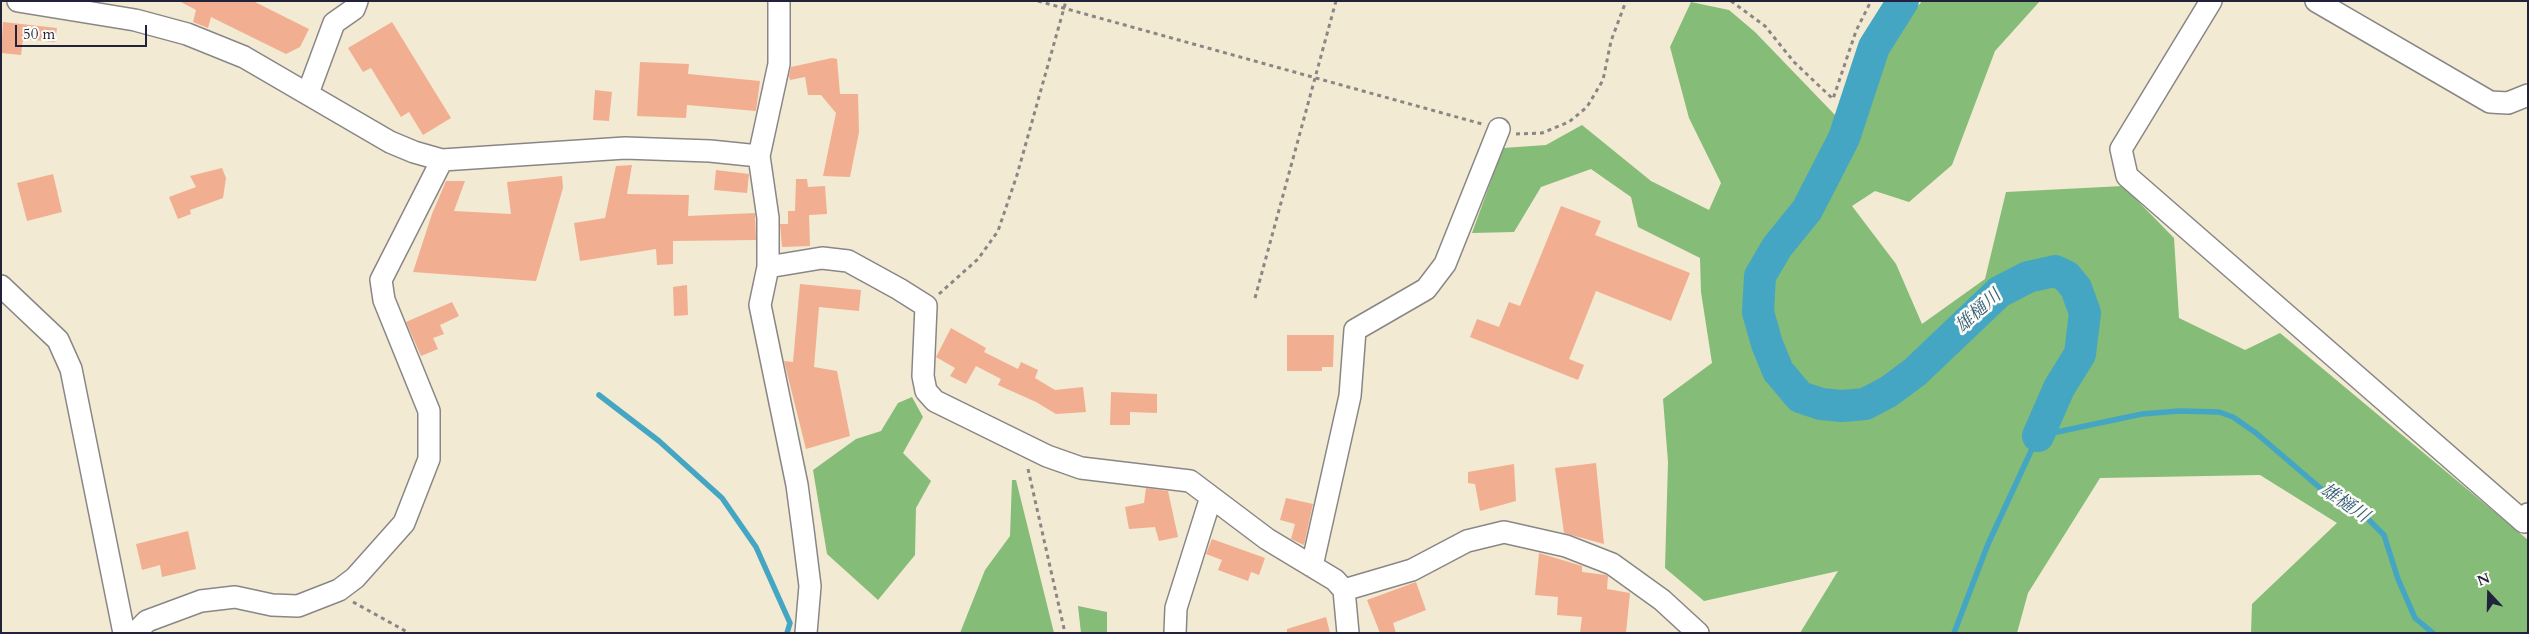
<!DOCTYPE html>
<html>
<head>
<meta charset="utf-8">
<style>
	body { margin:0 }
	#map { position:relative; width:2529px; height:634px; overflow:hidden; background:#f2ead2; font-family:Cardo,serif }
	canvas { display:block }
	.frame { position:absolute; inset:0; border:2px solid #22223b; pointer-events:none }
	.north { position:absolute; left:2464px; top:569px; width:50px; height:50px; -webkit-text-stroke:4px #fdfcf7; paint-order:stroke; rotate:339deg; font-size:14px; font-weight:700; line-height:20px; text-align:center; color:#22223b }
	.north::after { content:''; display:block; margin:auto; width:18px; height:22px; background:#22223b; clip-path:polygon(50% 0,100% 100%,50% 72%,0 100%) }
	.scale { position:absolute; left:15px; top:25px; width:132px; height:22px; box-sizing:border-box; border:2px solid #22223b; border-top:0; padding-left:6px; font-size:15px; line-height:18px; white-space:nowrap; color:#22223b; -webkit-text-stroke:4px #fdfcf7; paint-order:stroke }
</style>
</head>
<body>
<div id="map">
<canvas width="2529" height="634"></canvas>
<div class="frame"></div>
<div class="north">N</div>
<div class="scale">50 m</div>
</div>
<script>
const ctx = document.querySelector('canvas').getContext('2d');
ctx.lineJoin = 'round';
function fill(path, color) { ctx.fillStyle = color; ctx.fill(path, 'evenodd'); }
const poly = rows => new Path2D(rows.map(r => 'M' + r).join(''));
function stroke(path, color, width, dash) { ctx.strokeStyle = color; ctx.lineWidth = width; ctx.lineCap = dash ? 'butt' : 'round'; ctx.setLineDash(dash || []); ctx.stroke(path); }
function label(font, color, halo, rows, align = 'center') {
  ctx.font = font + ' Cardo,"Noto Serif JP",serif'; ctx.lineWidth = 5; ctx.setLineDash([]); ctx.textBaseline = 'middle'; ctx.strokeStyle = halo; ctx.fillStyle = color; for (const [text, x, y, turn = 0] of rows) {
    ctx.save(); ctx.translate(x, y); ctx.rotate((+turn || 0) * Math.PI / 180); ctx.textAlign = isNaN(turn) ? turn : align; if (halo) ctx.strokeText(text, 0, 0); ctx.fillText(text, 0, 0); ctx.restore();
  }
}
fill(poly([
	[1922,1,2040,1,1995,51,1952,165,1909,202,1875,191,1852,206,1896,264,1922,324,1985,279,2006,192,2123,186,2174,238,2179,318,2245,350,2280,333,2528,540,2528,633,2251,633,2252,604,2337,523,2260,475,2100,478,2028,593,2017,633,1800,633,1838,571,1704,601,1665,568,1668,462,1663,399,1712,363,1701,292,1700,258,1638,227,1631,197,1591,169,1541,187,1514,232,1472,233,1503,148,1546,145,1582,125,1651,181,1709,210,1721,183,1689,118,1670,47,1691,2,1729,10,1755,32,1835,115],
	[912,397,923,417,903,453,931,481,916,508,915,555,878,600,827,554,813,470,856,439,881,431,898,403],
	[1012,480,1016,480,1054,633,960,633,985,570,1010,536],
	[1078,606,1107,612,1107,633,1081,633]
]), '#84bc78');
stroke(poly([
	[599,395,659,441,722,498,756,547,790,623,787,633],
	[1954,633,1988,544,2038,436,2142,414,2179,411,2219,412,2233,417,2256,433,2340,505,2367,518,2384,535,2398,579,2415,618,2433,633]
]), '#45a6c4', 5.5);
stroke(poly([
	[1903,1,1874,47,1844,138,1807,210,1777,247,1760,276,1758,312,1767,344,1778,371,1800,397,1821,404,1842,406,1865,404,1888,392,1915,372,1999,292,2028,277,2055,271,2066,276,2076,288,2085,313,2080,354,2059,388,2038,436]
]), '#45a6c4', 32);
fill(poly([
	[179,1,253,1,309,29,300,47,286,54,211,17,208,28,193,22,196,10],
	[3,22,57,28,55,42,23,39,21,55,1,53],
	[392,22,451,118,423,135,409,112,401,117,371,68,363,72,348,48],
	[832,58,837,59,840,94,858,94,859,132,850,177,823,176,836,113,821,95,808,95,805,77,790,80,789,76,791,67],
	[640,62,689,64,688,74,760,81,756,111,687,105,686,118,637,116],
	[595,90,612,92,609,121,593,120],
	[632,165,627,194,689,195,688,216,755,213,756,240,673,241,673,264,657,265,656,249,580,261,574,223,605,218,616,166],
	[222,168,226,178,223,198,190,210,191,214,178,219,169,197,196,187,190,176],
	[716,170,749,174,747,193,714,190],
	[53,174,62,212,27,221,17,183],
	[562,176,563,188,536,281,413,272,432,214,446,181,465,181,454,211,511,214,507,182],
	[796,179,807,179,808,187,825,186,827,214,809,215,810,246,782,247,780,224,788,224,788,211,795,211],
	[1561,206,1601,221,1595,235,1690,273,1671,321,1596,291,1569,359,1584,365,1578,380,1470,337,1477,319,1499,327,1509,302,1520,306],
	[800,284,861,290,859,311,819,307,814,367,837,371,850,436,806,449,784,361,793,362],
	[687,285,688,315,674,316,673,287],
	[452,302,459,316,440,325,444,334,433,338,438,349,421,356,406,322],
	[951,328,986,348,984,352,1018,369,1021,362,1038,370,1035,378,1055,390,1083,387,1086,412,1056,414,1036,402,998,385,1001,379,976,366,966,384,950,376,955,368,936,357],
	[1287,335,1334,335,1333,367,1322,367,1322,371,1287,371],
	[1111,392,1157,394,1157,413,1130,412,1130,425,1110,425],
	[1596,463,1604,544,1564,533,1555,468],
	[1514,464,1516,501,1480,511,1475,484,1468,483,1468,472],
	[1146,488,1168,491,1178,537,1159,541,1155,527,1129,529,1125,507,1144,503],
	[1286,498,1313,504,1304,545,1291,539,1295,524,1280,520],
	[188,531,196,569,162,577,160,565,142,570,136,544],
	[1212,539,1265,558,1259,575,1251,572,1248,581,1218,570,1222,560,1206,554],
	[1539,553,1582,566,1582,572,1606,575,1608,576,1607,589,1630,593,1626,633,1580,633,1582,617,1557,615,1558,597,1535,595],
	[1416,582,1426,610,1393,623,1396,633,1380,633,1367,600],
	[1326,617,1330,633,1287,633,1287,629]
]), '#f2ae90');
const minor = poly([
	[18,1,135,20,187,34,244,57,390,142,414,152,442,160,625,148,710,151,759,156],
	[779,1,779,64,759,156,768,218,768,267,760,305,797,485,803,530,810,586,806,633],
	[2211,1,2121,149,2127,176,2524,522,2528,514],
	[2316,1,2490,102,2508,103,2528,95],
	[308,93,334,23,354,9,357,1],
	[768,267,822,258,848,261,899,289,926,306,923,376,926,391,935,401,1047,456,1081,468,1190,481,1267,539,1335,580,1344,590,1348,633],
	[1,286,58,340,71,369,124,633],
	[1312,566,1350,396,1355,330,1426,289,1445,264,1499,129],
	[1344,590,1412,570,1467,541,1504,532,1566,546,1612,564,1662,600,1698,633],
	[135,633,147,621,201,601,235,597,272,605,298,606,339,590,355,578,404,523,429,459,429,411,384,300,381,280,442,160],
	[1175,633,1176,608,1211,497]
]);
stroke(minor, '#8a8686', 24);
stroke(poly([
	[1038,1,1482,124],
	[1731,1,1765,26,1794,62,1833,99,1856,31,1871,1],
	[1516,134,1542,133,1569,122,1587,107,1603,80,1611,41,1626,1],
	[939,294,978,259,998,231,1017,175,1066,1],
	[1255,298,1336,1],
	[1028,469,1065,633],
	[353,602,409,633]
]), '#8a8686', 3, [4, 4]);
stroke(minor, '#fff', 21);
label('italic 18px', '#325d79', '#fdfcf7', [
	["雄樋川",1979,312,-42],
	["雄樋川",2344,504,34]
]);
</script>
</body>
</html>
